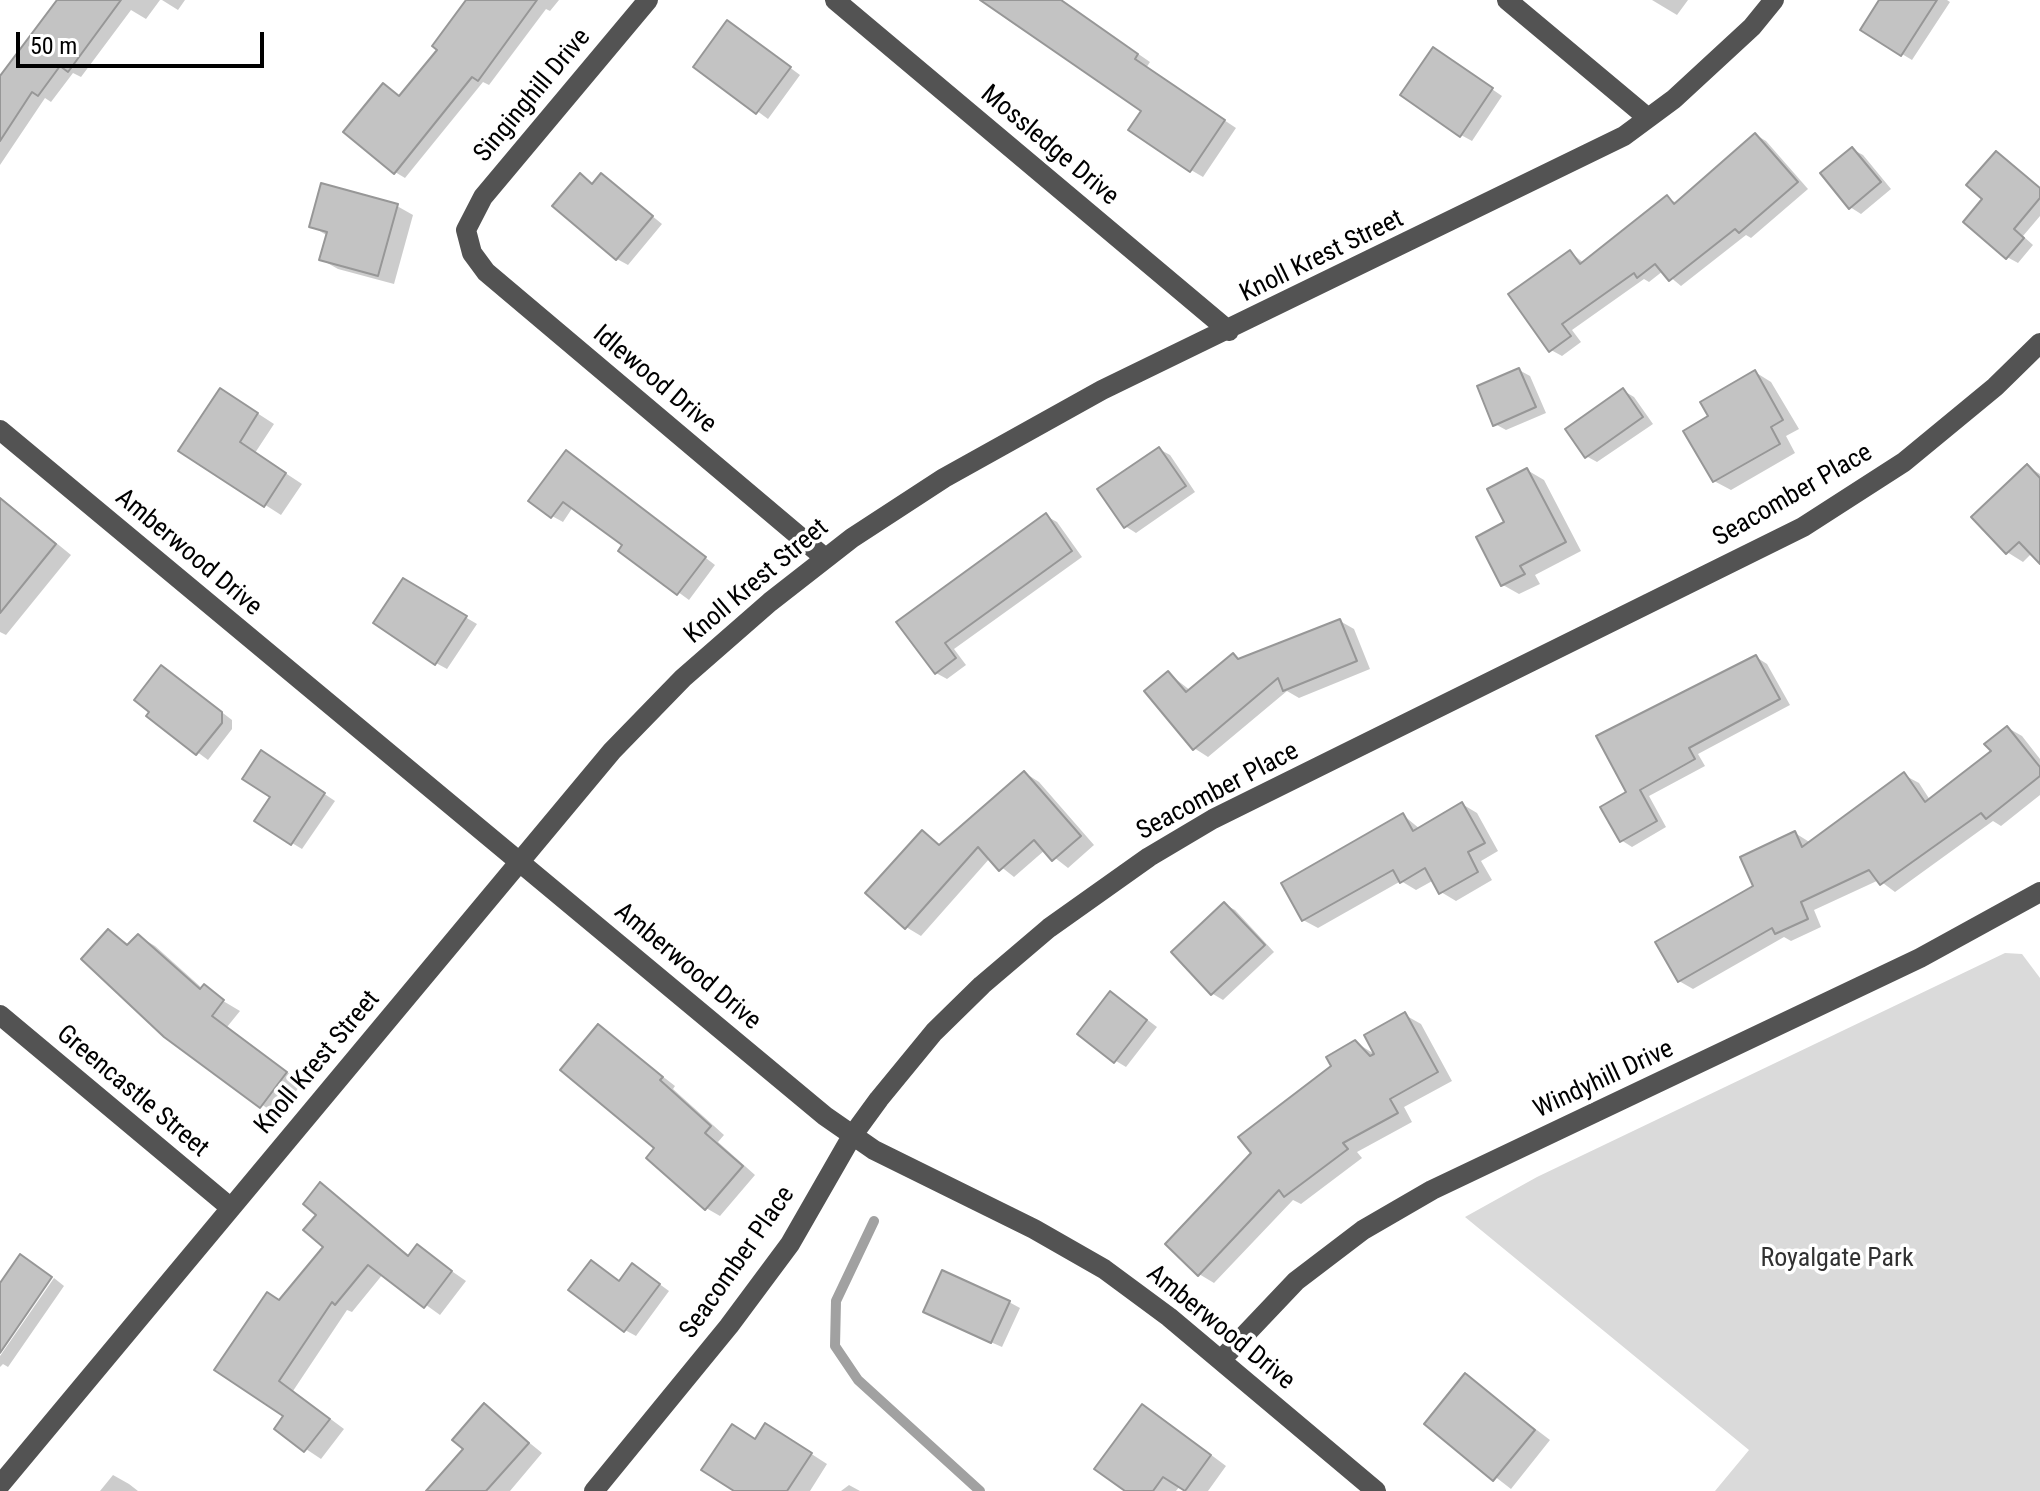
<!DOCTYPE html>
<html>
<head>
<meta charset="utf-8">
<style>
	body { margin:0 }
	#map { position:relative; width:2040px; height:1491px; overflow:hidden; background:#fff; font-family:"Roboto Condensed",sans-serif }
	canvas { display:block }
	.scale { position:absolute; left:16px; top:32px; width:248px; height:36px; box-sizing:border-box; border:4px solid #000; border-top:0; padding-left:10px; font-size:24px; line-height:28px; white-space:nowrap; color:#000; -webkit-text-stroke:6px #fff; paint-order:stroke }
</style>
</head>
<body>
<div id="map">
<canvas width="2040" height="1491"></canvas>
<div class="scale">50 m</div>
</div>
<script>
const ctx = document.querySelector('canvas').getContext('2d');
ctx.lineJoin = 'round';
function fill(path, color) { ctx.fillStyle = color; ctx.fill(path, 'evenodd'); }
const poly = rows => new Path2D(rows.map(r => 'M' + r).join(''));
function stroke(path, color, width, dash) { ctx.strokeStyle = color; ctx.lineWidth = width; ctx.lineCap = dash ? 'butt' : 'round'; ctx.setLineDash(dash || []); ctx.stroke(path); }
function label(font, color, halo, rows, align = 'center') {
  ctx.font = font + ' "Roboto Condensed",sans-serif'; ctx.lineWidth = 7; ctx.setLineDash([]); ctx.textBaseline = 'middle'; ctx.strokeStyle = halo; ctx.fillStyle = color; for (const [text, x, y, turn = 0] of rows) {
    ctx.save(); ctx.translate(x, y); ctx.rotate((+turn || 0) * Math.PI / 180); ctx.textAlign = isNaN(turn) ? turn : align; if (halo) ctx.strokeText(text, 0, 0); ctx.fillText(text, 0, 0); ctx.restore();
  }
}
fill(poly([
	[2005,953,2022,954,2040,978,2040,1491,1715,1491,1749,1450,1465,1217,1537,1177]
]), '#dadada');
fill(poly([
	[69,0,160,0,146,19,131,10,81,77,73,73,51,102,45,98,0,165,0,80],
	[162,0,185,0,178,10],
	[469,0,559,0,550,11,546,9,489,85,483,82,405,178,395,172,384,85,401,97,439,50],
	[983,0,1060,0,1150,62,1146,68,1236,128,1203,177,1191,170,1144,111,1009,21],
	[1652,0,1688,0,1677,15],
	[1882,0,1947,0,1950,2,1912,60,1902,54],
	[738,29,800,75,768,119,696,66],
	[1444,56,1502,96,1472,141,1461,135],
	[1756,135,1766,141,1808,189,1751,238,1746,235,1681,286,1663,271,1649,282,1644,279,1572,330,1581,342,1562,356,1551,350,1571,253,1584,263,1667,198,1677,203],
	[1852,149,1863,155,1891,189,1861,214,1850,207],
	[1996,153,2040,188,2040,216,2023,236,2033,245,2018,263,2007,257,1985,198],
	[602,175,662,224,628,265,617,259,580,176,594,184],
	[397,206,413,215,394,284,338,269,322,260,328,236,311,226],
	[1519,370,1530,376,1546,413,1506,430,1495,424],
	[1755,372,1771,382,1799,429,1786,436,1795,453,1731,490,1714,481,1710,417],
	[1624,391,1634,397,1653,424,1597,462,1586,456],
	[237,400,274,424,255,453,302,484,281,515,181,451],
	[1159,449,1170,455,1195,492,1136,533,1125,526],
	[567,452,715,565,689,600,621,550,625,545,573,507,563,522,552,516],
	[2028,467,2040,474,2040,560,2032,553,2023,562,2007,552],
	[1527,470,1544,480,1581,551,1535,575,1540,584,1519,594,1503,585,1507,523],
	[0,497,71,555,6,635,0,632],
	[1046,516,1057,522,1082,557,954,649,966,665,947,679,936,673,899,622],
	[404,581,477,624,447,669,436,663],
	[1340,621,1354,629,1370,669,1299,698,1287,691,1208,757,1194,748,1168,673,1191,691,1233,656,1240,660],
	[1756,657,1767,664,1790,705,1698,754,1705,766,1649,796,1666,827,1632,847,1621,840,1629,793],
	[172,674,232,720,232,729,208,760,149,716],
	[2008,728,2022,736,2040,759,2040,795,2001,826,1993,821,1895,892,1879,880,1814,910,1821,927,1791,941,1784,937,1693,989,1679,981,1795,833,1811,843,1904,775,1919,783,1930,800,1994,752],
	[272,759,335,801,302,849,292,843,273,796],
	[1025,773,1039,782,1094,845,1068,868,1045,850,1014,877,990,858,921,936,906,927,922,833,942,846],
	[1462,804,1477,813,1498,851,1481,861,1492,880,1456,901,1441,892,1434,880,1416,890,1401,881,1318,928,1303,920,1403,815,1420,829],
	[1224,904,1235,910,1274,952,1223,1000,1213,994,1173,952],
	[109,932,130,945,138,936,155,946,203,989,240,1011,227,1027,302,1083,278,1116,166,1036],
	[1121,1000,1157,1027,1126,1067,1116,1061],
	[1405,1015,1421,1024,1452,1081,1404,1107,1412,1122,1357,1152,1362,1158,1301,1204,1293,1200,1214,1283,1199,1274,1333,1067,1355,1042,1376,1055],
	[598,1026,675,1086,673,1089,724,1135,718,1142,755,1175,720,1216,706,1208],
	[321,1185,410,1256,417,1247,466,1281,440,1315,383,1274,352,1312,347,1310,293,1391,344,1429,321,1459,276,1429,286,1416,217,1369,326,1247,319,1215],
	[633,1265,669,1291,636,1336,625,1330,620,1282],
	[54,1278,64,1286,8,1367,3,1364,0,1367,0,1356],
	[1009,1302,1020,1308,1002,1347,936,1318],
	[1466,1376,1550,1440,1511,1489,1427,1424],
	[484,1406,542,1453,510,1491,438,1491,465,1449],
	[1159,1416,1226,1466,1208,1491,1187,1491,1180,1486,1176,1491,1128,1491],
	[782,1435,827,1464,810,1491,739,1491,756,1441],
	[113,1475,129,1484,138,1491,100,1491],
	[849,1485,860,1491,841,1491]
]), '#0003');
stroke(poly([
	[874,1221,836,1301,835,1346,858,1380,980,1491]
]), '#a1a1a1', 10);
const building = poly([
	[57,0,121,0,68,72,60,66,38,96,32,92,0,141,0,76,57,0],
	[466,0,537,0,478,81,472,77,394,174,343,132,383,83,399,96,437,50,432,46,466,0],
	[980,0,1061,0,1138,54,1135,59,1225,120,1190,172,1128,130,1141,111,980,0],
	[1879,0,1937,0,1901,56,1860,30,1879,0],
	[727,20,791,67,756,114,693,67,727,20],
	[1433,47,1493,88,1460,137,1400,95,1433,47],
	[1755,133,1798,182,1739,233,1735,229,1669,281,1655,264,1637,278,1634,273,1562,324,1571,336,1549,352,1508,294,1570,250,1580,264,1667,195,1674,204,1755,133],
	[1852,147,1881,182,1849,209,1820,173,1852,147],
	[1996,151,2040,188,2040,198,2014,229,2024,238,2006,259,1963,222,1982,199,1966,185,1996,151],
	[580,173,592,184,601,173,653,216,616,260,552,206,580,173],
	[321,183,398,204,378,276,319,260,327,232,309,227,321,183],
	[1519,368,1536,407,1493,426,1477,386,1519,368],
	[1755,370,1783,420,1771,427,1780,444,1713,482,1683,431,1708,416,1700,402,1755,370],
	[220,388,258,413,240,442,286,473,264,507,178,451,220,388],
	[1623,388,1643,417,1585,458,1565,429,1623,388],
	[1159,447,1186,486,1124,528,1097,489,1159,447],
	[566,450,706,557,677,595,618,551,622,545,563,502,551,518,528,501,566,450],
	[2027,464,2040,478,2040,564,2019,542,2006,554,1971,517,2027,464],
	[1527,468,1566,542,1520,566,1525,574,1501,586,1476,537,1504,522,1487,489,1527,468],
	[0,498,56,544,0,613,0,498],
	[1046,513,1072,551,945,643,956,658,935,674,896,622,1046,513],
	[403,578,467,616,435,665,373,623,403,578],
	[1340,619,1357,661,1283,691,1278,678,1193,750,1144,691,1168,671,1186,692,1233,653,1238,659,1340,619],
	[1756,655,1780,699,1689,748,1695,759,1640,790,1657,821,1620,842,1600,807,1626,792,1596,736,1756,655],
	[161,665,222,712,222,723,196,755,146,716,149,712,134,700,161,665],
	[2007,726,2040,767,2040,776,1986,819,1981,813,1880,885,1869,870,1801,902,1808,919,1775,934,1772,928,1678,982,1655,942,1753,886,1740,857,1795,831,1802,847,1904,772,1925,802,1991,751,1984,744,2007,726],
	[261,750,325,793,291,845,254,821,270,797,242,779,261,750],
	[1024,771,1081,836,1052,861,1034,840,999,871,978,847,905,929,865,893,922,830,939,845,1024,771],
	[1462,802,1485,843,1468,852,1478,872,1439,894,1425,868,1400,883,1393,870,1302,921,1281,883,1403,813,1413,831,1462,802],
	[1224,902,1265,945,1211,995,1171,952,1224,902],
	[108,929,127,945,138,934,200,989,204,984,224,1000,212,1016,287,1072,260,1108,164,1037,81,959,108,929],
	[1110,991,1147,1020,1114,1063,1077,1034,1110,991],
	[1405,1012,1438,1072,1390,1099,1398,1113,1343,1143,1348,1149,1284,1197,1279,1190,1198,1276,1165,1244,1251,1153,1238,1137,1331,1066,1326,1057,1355,1040,1370,1056,1374,1054,1364,1035,1405,1012],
	[598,1024,663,1077,660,1080,711,1126,705,1133,743,1166,705,1210,646,1158,654,1148,560,1070,598,1024],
	[320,1182,408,1256,417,1244,452,1271,424,1308,368,1265,335,1305,332,1302,279,1381,330,1419,304,1452,274,1429,283,1416,214,1370,267,1292,279,1300,323,1247,303,1230,316,1215,303,1204,320,1182],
	[20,1254,52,1277,0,1353,0,1283,20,1254],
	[591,1260,619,1281,632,1263,660,1284,624,1332,568,1290,591,1260],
	[942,1270,1010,1301,991,1343,923,1312,942,1270],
	[1465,1373,1535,1430,1493,1481,1424,1424,1465,1373],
	[484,1403,529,1443,486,1491,426,1491,463,1449,452,1440,484,1403],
	[1142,1404,1211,1455,1185,1491,1163,1477,1153,1491,1125,1491,1094,1469,1142,1404],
	[765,1423,812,1453,787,1491,734,1491,701,1470,732,1424,755,1439,765,1423]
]);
fill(building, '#c3c3c3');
stroke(building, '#979797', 2);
stroke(poly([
	[648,0,483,197,466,230,472,253,486,272,825,558],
	[835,0,1229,331],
	[1507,0,1648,118],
	[0,430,825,1116,874,1150,1034,1229,1104,1269,1169,1317,1376,1491],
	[0,1015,231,1208],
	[1221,1360,1296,1281,1363,1230,1432,1190,1920,958,2040,892],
	[0,1485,612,751,683,678,770,602,852,538,944,478,1102,390,1624,136,1674,99,1752,27,1774,0],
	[594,1491,729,1326,790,1244,852,1136,879,1099,934,1032,982,985,1049,928,1149,857,1213,819,1803,527,1904,462,1995,387,2040,343]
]), '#535353', 20);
label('26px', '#000', '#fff', [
	["Singinghill Drive",533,96,-50],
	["Mossledge Drive",1049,146,40],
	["Knoll Krest Street",1322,257,-26],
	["Idlewood Drive",654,380,40],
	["Seacomber Place",1793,496,-30],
	["Amberwood Drive",188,553,40],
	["Knoll Krest Street",757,582,-40],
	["Seacomber Place",1218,792,-28],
	["Amberwood Drive",687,967,40],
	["Knoll Krest Street",318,1063,-50],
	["Windyhill Drive",1604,1080,-25],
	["Greencastle Street",132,1092,40],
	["Seacomber Place",738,1263,-55],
	["Amberwood Drive",1220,1328,39]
]);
label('26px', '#313131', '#fff', [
	["Royalgate Park",1837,1259]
]);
</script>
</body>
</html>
